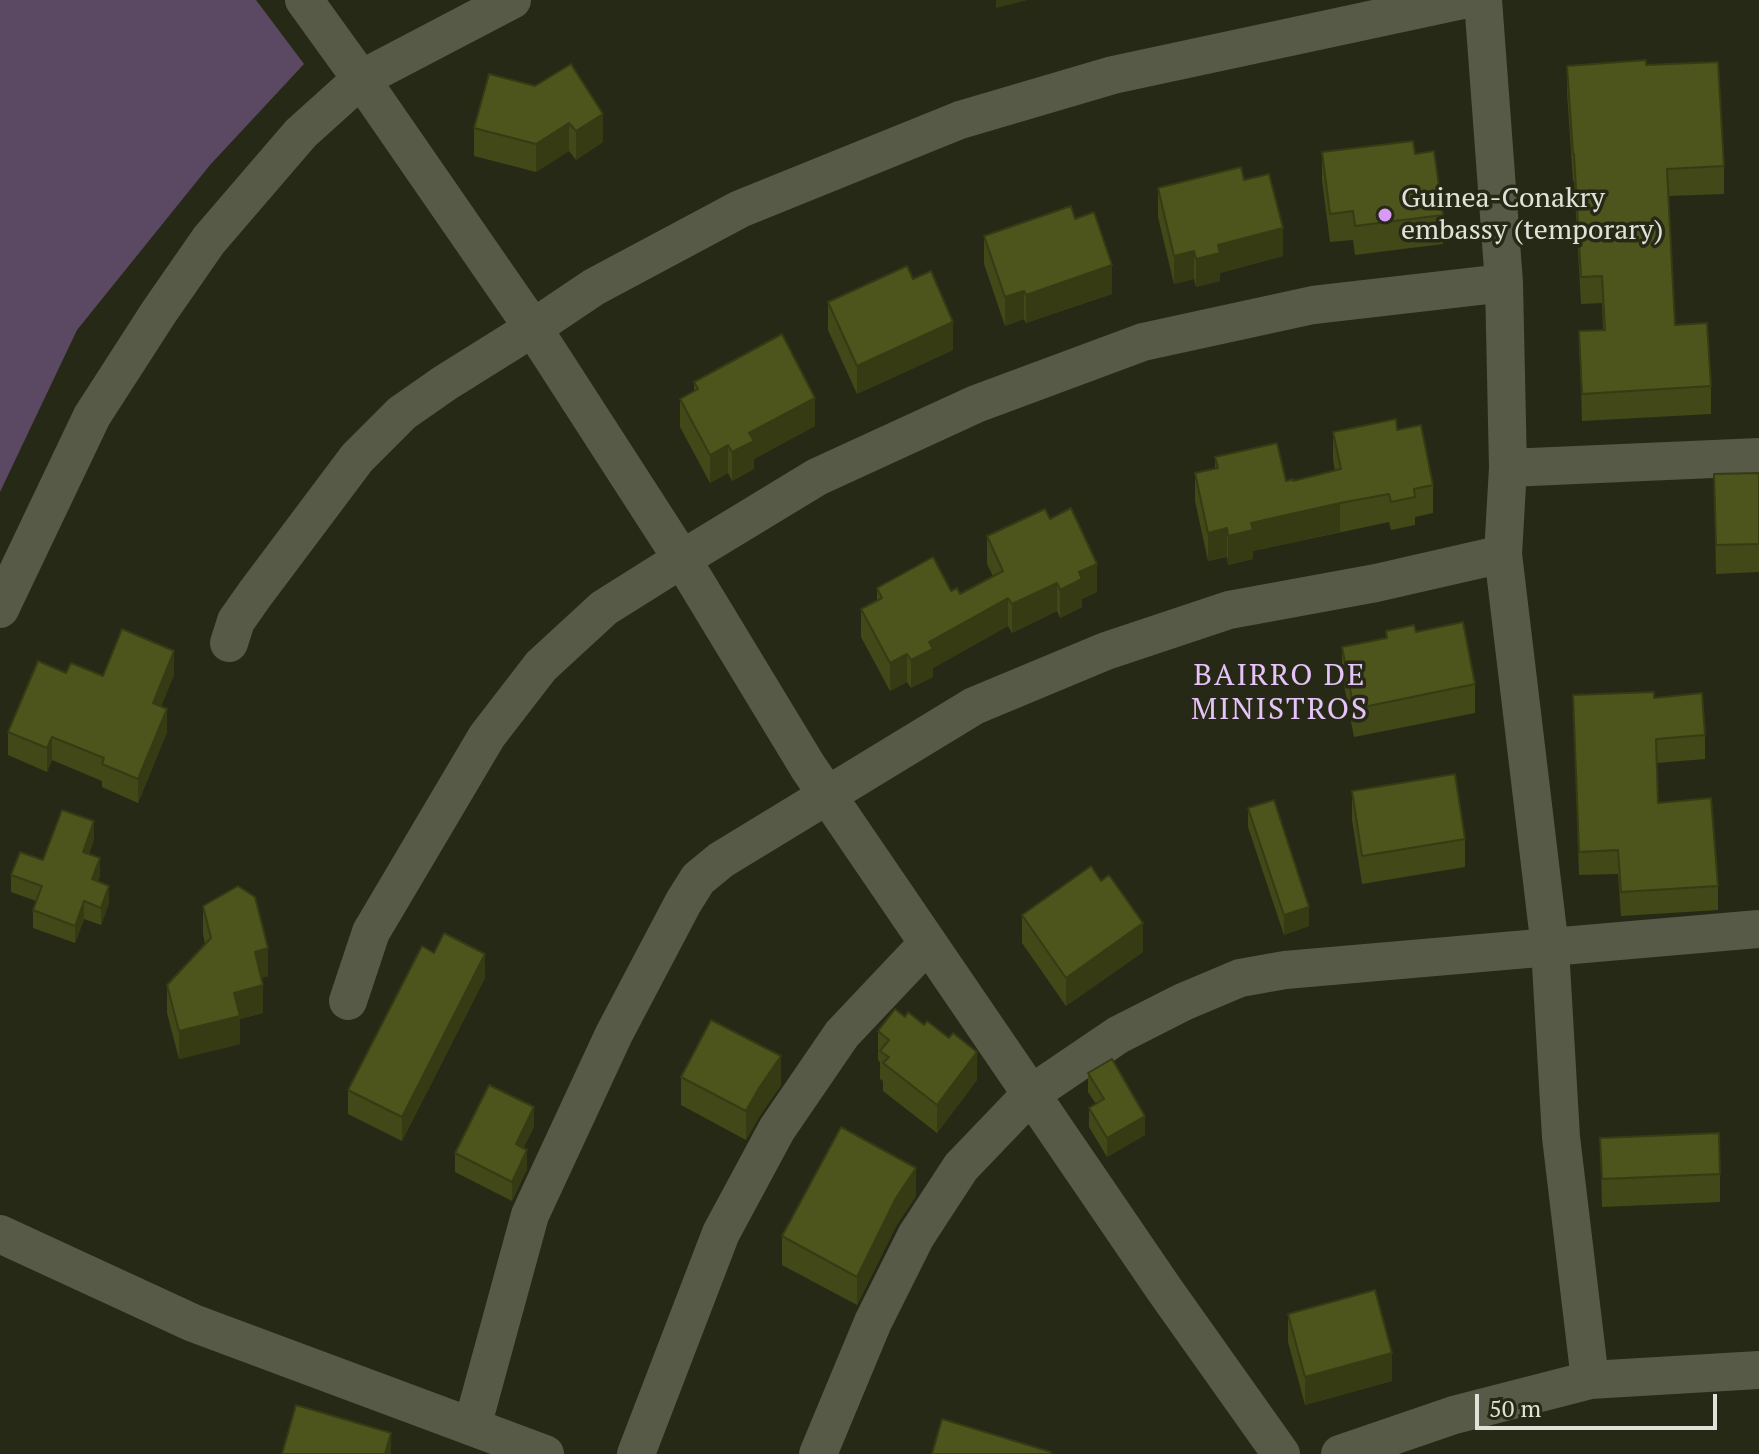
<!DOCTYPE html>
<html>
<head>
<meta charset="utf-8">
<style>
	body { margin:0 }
	#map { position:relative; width:1759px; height:1454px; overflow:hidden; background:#272917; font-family:"PT Serif",serif }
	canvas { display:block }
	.scale { position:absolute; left:1475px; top:1394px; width:242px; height:36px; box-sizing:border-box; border:4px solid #e0e2d7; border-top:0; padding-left:10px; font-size:24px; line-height:28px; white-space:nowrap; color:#e0e2d7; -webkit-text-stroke:6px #272917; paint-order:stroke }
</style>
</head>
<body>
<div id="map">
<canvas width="1759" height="1454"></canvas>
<div class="scale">50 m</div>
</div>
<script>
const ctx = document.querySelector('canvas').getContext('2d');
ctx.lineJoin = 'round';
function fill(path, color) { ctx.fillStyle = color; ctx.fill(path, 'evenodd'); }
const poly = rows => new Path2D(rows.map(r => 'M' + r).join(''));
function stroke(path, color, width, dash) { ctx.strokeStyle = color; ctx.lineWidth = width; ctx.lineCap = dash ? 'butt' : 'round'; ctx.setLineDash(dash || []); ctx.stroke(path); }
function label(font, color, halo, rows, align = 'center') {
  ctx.font = font + ' "PT Serif",serif'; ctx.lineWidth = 7; ctx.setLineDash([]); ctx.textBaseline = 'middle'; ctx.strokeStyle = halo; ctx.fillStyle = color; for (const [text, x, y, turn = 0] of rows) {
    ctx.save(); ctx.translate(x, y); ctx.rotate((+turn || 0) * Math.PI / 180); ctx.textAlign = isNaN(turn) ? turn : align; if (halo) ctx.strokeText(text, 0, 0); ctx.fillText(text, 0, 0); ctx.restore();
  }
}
fill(poly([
	[0,0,256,0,304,64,210,165,77,330,0,492]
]), '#5b4863');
stroke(poly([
	[304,0,361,79,533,328,594,287,740,209,960,120,1113,75,1463,0],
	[1483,0,1504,283,1508,468,1503,554,1550,948,1561,1137,1590,1380],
	[1508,468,1759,457],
	[0,609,92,416,159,312,209,240,301,133,361,79,512,0],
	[229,643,236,621,255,594,357,458,402,413,445,383,533,328,682,559,808,767,1164,1289,1281,1454],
	[348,1001,371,932,487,736,541,666,604,608,682,559,817,477,976,404,1143,342,1313,305,1504,283],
	[0,1234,193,1323,545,1454],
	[472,1427,530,1215,614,1034,683,903,698,879,721,860,974,706,1106,651,1229,610,1376,583,1503,554],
	[636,1454,721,1233,777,1129,842,1034,928,943],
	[818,1454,873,1322,916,1236,961,1167,1031,1094,1118,1035,1183,1002,1240,978,1285,970,1759,929],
	[1340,1454,1454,1415,1590,1380,1759,1370]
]), '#575a46', 38);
fill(poly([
	[1646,65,1724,166,1724,194,1668,196,1675,325,1711,386,1711,414,1582,421,1579,331,1603,330,1602,303,1581,304,1574,181,1573,181,1567,93,1567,66],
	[489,74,603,142,576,160,569,151,536,172,474,156,474,128],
	[1322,152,1415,154,1443,215,1443,244,1355,255,1353,240,1330,242,1322,180],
	[1244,180,1283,256,1220,273,1220,281,1196,287,1194,279,1174,284,1158,217,1158,188],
	[1075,219,1112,294,1026,323,1024,319,1005,326,984,264,984,236],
	[913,279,953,350,857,394,828,330,828,302],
	[694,382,815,426,754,459,754,469,732,481,728,473,710,483,680,427,680,399,694,391],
	[1397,430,1433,485,1433,513,1415,517,1415,525,1391,530,1389,522,1253,551,1253,559,1228,565,1227,557,1208,561,1195,501,1195,473,1215,469,1215,457,1286,481,1293,481,1335,471,1333,460,1333,432],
	[1759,473,1759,572,1716,574,1714,474],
	[1050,519,1097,592,1082,599,1082,607,1060,618,1057,611,1012,633,1008,626,933,668,933,677,911,688,907,682,890,691,861,637,861,609,877,600,877,588,951,591,960,594,993,576,987,564,987,536],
	[1386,631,1416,632,1475,684,1475,713,1354,737,1342,675,1342,647,1386,638],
	[66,673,103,676,174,675,161,706,167,732,138,803,102,787,102,781,52,760,47,772,8,755,8,732],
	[1573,695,1654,698,1705,735,1705,759,1657,763,1658,803,1718,886,1718,910,1621,916,1618,874,1579,875],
	[1352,791,1465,839,1465,867,1362,884,1352,820],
	[1248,808,1309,926,1284,935,1248,827],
	[94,839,89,854,100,876,97,882,109,903,101,925,84,919,75,943,33,928,33,910,36,901,11,892,11,875],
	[1101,881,1143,952,1066,1006,1022,943,1022,915],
	[203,906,268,976,261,978,263,1013,240,1019,240,1044,179,1059,167,1013,167,985,205,944,203,934],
	[434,953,485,978,402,1141,348,1114,348,1090],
	[878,1031,977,1080,937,1133,883,1091,883,1081,880,1079,880,1062,878,1060],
	[1088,1073,1145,1135,1107,1157,1089,1127,1089,1108,1096,1104,1088,1092],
	[681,1077,781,1085,759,1117,746,1140,681,1105],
	[534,1127,523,1148,527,1169,512,1201,455,1172,455,1153],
	[1600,1138,1720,1174,1720,1202,1602,1207],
	[916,1196,896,1226,857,1305,782,1265,782,1236],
	[1288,1314,1392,1381,1305,1405,1288,1342]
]), '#424818');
fill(poly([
	[996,0,1028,0,996,8],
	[603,114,603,142,576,160,576,131],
	[569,123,569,151,536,172,536,144],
	[1283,228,1283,256,1220,273,1220,281,1196,287,1196,259,1218,245],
	[1194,251,1194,279,1174,284,1174,256],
	[1112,265,1112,294,1026,323,1026,295],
	[1024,291,1024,319,1005,326,1005,297],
	[953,322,953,350,857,394,857,366],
	[815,398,815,426,754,459,754,469,732,481,732,452,749,433],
	[728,445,728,473,710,483,710,455],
	[1340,503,1340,532,1253,551,1253,559,1228,565,1228,536,1251,523],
	[1227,528,1227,557,1208,561,1208,533],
	[1097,564,1097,592,1082,599,1082,607,1060,618,1060,590,1079,572],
	[1057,583,1057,611,1012,633,1012,604],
	[1008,598,1008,626,933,668,933,677,911,688,911,660,929,642],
	[174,651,174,675,153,726,153,703],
	[907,654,907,682,890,691,890,663],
	[167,709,167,732,138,803,138,779],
	[52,737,52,760,47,772,47,748],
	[94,821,94,839,83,869,83,852],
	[100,858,100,876,92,897,92,879],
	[109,886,109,903,101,925,101,908],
	[84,901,84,919,75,943,75,926],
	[1309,907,1309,926,1284,935,1284,915],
	[1143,923,1143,952,1066,1006,1066,978],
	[268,948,268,976,255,980,255,952],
	[485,954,485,978,402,1141,402,1117],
	[263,985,263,1013,240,1019,240,1044,179,1059,179,1031,234,993],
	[977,1052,977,1080,937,1133,937,1105],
	[781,1056,781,1085,759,1117,746,1140,746,1111,759,1088],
	[534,1107,534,1127,516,1163,516,1144],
	[1145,1116,1145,1135,1107,1157,1107,1138],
	[527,1150,527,1169,512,1201,512,1182],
	[916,1168,916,1196,896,1226,857,1305,857,1277,896,1198],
	[1392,1353,1392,1381,1305,1405,1305,1377],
	[391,1433,391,1454,385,1454]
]), '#363b14');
const building = poly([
	[1646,60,1646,65,1718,62,1724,166,1667,169,1675,325,1707,323,1711,386,1582,394,1579,331,1605,330,1602,276,1581,277,1574,154,1573,154,1567,66,1646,60],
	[571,64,603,114,576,131,569,123,536,144,474,128,489,74,535,86,571,64],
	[1413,141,1415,154,1434,151,1443,215,1355,226,1353,211,1330,214,1322,152,1413,141],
	[1241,167,1244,180,1269,174,1283,228,1218,245,1220,253,1196,259,1194,251,1174,256,1158,188,1241,167],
	[1071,206,1075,219,1094,212,1112,265,1026,295,1024,291,1005,297,984,236,1071,206],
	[907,266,913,279,931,271,953,322,857,366,828,302,907,266],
	[782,334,815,398,749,433,754,441,732,452,728,445,710,455,680,399,698,389,694,382,782,334],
	[1396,419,1397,430,1421,425,1433,485,1414,489,1415,497,1391,502,1389,494,1340,503,1251,523,1253,530,1228,536,1227,528,1208,533,1195,473,1218,468,1215,457,1277,443,1286,481,1293,479,1293,481,1341,469,1333,432,1396,419],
	[1759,473,1759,544,1716,545,1714,474,1759,473],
	[1071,508,1097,564,1079,572,1082,579,1060,590,1057,583,1012,604,1008,598,929,642,933,649,911,660,907,654,890,663,861,609,882,598,877,588,933,557,951,591,957,588,960,594,1003,571,987,536,1045,509,1050,519,1071,508],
	[1463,622,1475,684,1354,709,1342,647,1387,638,1386,631,1414,625,1416,632,1463,622],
	[122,629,174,651,153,703,167,709,138,779,102,764,104,758,52,737,47,748,8,732,38,661,66,673,71,663,103,676,122,629],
	[1654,692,1654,698,1702,693,1705,735,1656,739,1658,803,1711,798,1718,886,1621,892,1618,850,1579,852,1573,695,1654,692],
	[1455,774,1465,839,1362,856,1352,791,1455,774],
	[1274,800,1309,907,1284,915,1248,808,1274,800],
	[62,810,94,821,83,852,100,858,92,879,109,886,101,908,84,901,75,926,33,910,42,886,11,875,20,852,43,860,62,810],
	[1091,866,1101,881,1109,875,1143,923,1066,978,1022,915,1091,866],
	[238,886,255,897,268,948,255,952,263,985,234,993,240,1016,179,1031,167,985,211,938,203,906,238,886],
	[444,933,485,954,402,1117,348,1090,422,946,434,953,444,933],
	[895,1009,905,1017,908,1012,924,1025,927,1021,949,1038,953,1033,977,1052,937,1105,883,1063,889,1057,880,1051,889,1040,878,1031,895,1009],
	[711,1020,781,1056,759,1088,746,1111,681,1077,711,1020],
	[1112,1059,1145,1116,1107,1138,1089,1108,1104,1099,1088,1073,1112,1059],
	[489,1085,534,1107,516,1144,527,1150,512,1182,455,1153,489,1085],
	[841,1127,916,1168,896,1198,857,1277,782,1236,841,1127],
	[1719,1133,1720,1174,1602,1179,1600,1138,1719,1133],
	[1375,1290,1392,1353,1305,1377,1288,1314,1375,1290],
	[296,1405,391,1433,385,1454,282,1454,296,1405],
	[942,1419,1051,1452,1050,1454,932,1454,942,1419]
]);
fill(building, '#4d541c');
stroke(building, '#363b14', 2);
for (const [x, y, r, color] of [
	[1385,215,8,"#d99af7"]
]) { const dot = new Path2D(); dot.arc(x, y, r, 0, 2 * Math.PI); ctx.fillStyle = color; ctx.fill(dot); stroke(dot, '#272917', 3); }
label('28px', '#e0e2d7', '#272917', [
	["Guinea-Conakry",1401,199],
	["embassy (temporary)",1401,231]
], 'left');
ctx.letterSpacing = '2px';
label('30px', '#e6c3f8', '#272917', [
	["BAIRRO DE",1280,676],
	["MINISTROS",1280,710]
]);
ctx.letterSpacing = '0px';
</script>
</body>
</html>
